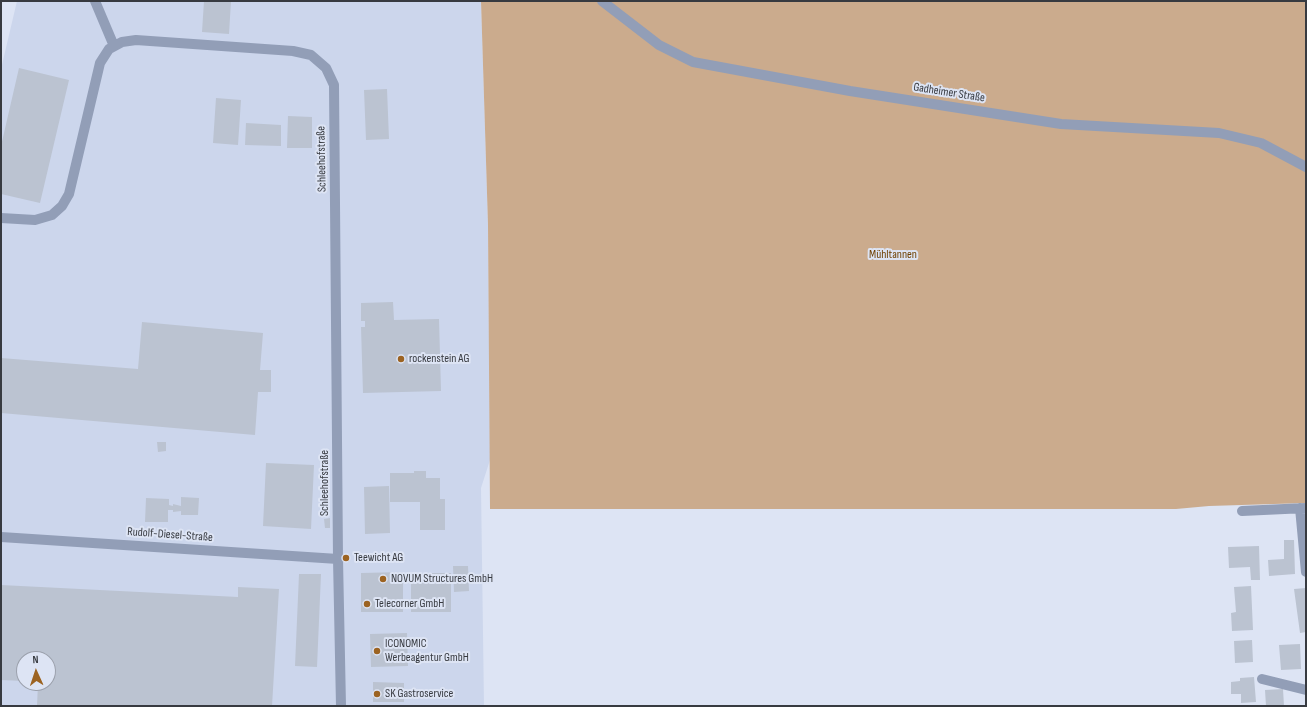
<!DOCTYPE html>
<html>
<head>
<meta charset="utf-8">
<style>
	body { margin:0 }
	#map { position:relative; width:1307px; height:707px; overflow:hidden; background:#dde4f4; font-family:"Sofia Sans Condensed",sans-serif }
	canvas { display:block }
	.frame { position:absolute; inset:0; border:2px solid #373a40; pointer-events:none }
	.north { position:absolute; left:16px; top:651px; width:40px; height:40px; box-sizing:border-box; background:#dde4f4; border:1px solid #9ba0ac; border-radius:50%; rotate:357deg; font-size:11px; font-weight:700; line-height:16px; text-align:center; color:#373a40 }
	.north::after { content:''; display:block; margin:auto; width:14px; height:18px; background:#9c6321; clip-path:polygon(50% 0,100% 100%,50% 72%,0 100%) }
</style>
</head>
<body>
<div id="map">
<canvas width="1307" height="707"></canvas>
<div class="frame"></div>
<div class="north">N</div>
</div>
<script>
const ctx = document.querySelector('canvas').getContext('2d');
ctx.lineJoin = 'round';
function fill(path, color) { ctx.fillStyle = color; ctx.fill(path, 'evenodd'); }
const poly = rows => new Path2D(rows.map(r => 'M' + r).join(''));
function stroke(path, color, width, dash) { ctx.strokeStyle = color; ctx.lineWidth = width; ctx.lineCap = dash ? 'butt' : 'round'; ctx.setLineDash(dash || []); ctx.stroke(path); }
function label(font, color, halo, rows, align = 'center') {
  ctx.font = font + ' "Sofia Sans Condensed",sans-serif'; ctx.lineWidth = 4; ctx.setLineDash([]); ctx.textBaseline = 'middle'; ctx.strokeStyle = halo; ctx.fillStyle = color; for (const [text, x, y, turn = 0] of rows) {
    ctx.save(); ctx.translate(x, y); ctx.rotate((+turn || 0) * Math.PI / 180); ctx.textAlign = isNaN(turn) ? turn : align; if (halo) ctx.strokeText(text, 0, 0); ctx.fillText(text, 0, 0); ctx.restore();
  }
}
fill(poly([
	[17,1,481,1,488,225,490,460,481,488,484,706,1,706,1,69],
	[24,659,48,659,48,683,24,683]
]), '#ccd6ec');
fill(poly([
	[481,1,1306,1,1306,503,1209,506,1176,509,490,509,488,225]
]), '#cbab8d');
fill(poly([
	[204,1,231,1,229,34,202,32],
	[19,68,69,80,40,203,1,194,1,146],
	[387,89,389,139,366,140,364,90],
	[216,98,241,100,238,145,213,143],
	[288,116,312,117,312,148,287,148],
	[246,123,281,125,281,146,245,145],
	[393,302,394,320,439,319,441,391,363,393,361,327,365,327,365,321,361,321,361,303],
	[142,322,263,333,260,370,271,370,271,392,258,392,255,435,1,413,1,358,138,369],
	[157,442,166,442,166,451,158,452],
	[266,463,314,465,311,529,263,526],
	[414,471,426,471,426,478,440,478,440,499,445,499,445,530,420,530,420,502,390,502,390,473,414,473],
	[389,486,390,533,365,534,364,487],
	[181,497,199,498,198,515,181,515,181,511,173,512,173,510,168,510,168,522,145,522,146,498,169,499,169,505,173,506,173,504,181,506],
	[330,518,330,528,325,528,324,519],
	[1284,540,1294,540,1295,574,1269,576,1268,560,1284,559],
	[1259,546,1260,580,1251,580,1250,567,1229,568,1228,547],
	[453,566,468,566,469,591,454,592],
	[403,572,403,612,361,612,361,573],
	[411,573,451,573,451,612,411,612],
	[299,574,321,574,317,667,295,666],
	[1,585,238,597,238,587,279,589,272,706,37,706,38,683,48,683,48,659,24,659,24,681,1,680],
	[1251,586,1253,630,1232,631,1231,613,1236,612,1234,587],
	[1306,588,1306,632,1300,633,1294,589],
	[407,633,408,666,371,667,370,634],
	[1252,640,1253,662,1235,663,1234,641],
	[1300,644,1301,669,1281,670,1279,645],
	[1254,677,1256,702,1241,703,1241,694,1231,694,1231,682,1240,681,1240,678],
	[373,682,404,683,404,702,373,702],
	[1283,689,1284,706,1266,706,1265,690]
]), '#bbc3d1');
stroke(poly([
	[95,1,114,46],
	[1,218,35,220,52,215,62,206,69,194,100,63,109,49,122,42,136,40,293,51,311,55,326,68,334,85,338,559,341,706],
	[1300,508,1306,572],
	[1242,511,1306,508],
	[1,537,338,559],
	[1262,679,1306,690]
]), '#929eb7', 10);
stroke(poly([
	[602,1,659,45,693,62,850,91,1061,124,1219,133,1261,143,1306,167]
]), '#929eb7', 10);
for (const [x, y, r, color] of [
	[401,359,4,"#9c6321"],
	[346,558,4,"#9c6321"],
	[383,579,4,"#9c6321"],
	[367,604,4,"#9c6321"],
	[377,651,4,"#9c6321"],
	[377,694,4,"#9c6321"]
]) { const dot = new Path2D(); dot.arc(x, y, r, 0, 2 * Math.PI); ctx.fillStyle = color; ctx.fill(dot); stroke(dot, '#dde4f4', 1.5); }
label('12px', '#373a40', '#dde4f4', [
	["Gadheimer Straße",949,93,9],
	["Schleehofstraße",322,159,-91],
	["Schleehofstraße",325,483,-90],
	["Rudolf-Diesel-Straße",170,535,4]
]);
label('12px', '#6f4000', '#dde4f4', [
	["Mühltannen",893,255]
]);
label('12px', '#373a40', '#dde4f4', [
	["rockenstein AG",409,359],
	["Teewicht AG",354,558],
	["NOVUM Structures GmbH",391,579],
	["Telecorner GmbH",375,604],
	["ICONOMIC",385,644],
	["Werbeagentur GmbH",385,658],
	["SK Gastroservice",385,694]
], 'left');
</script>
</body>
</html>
